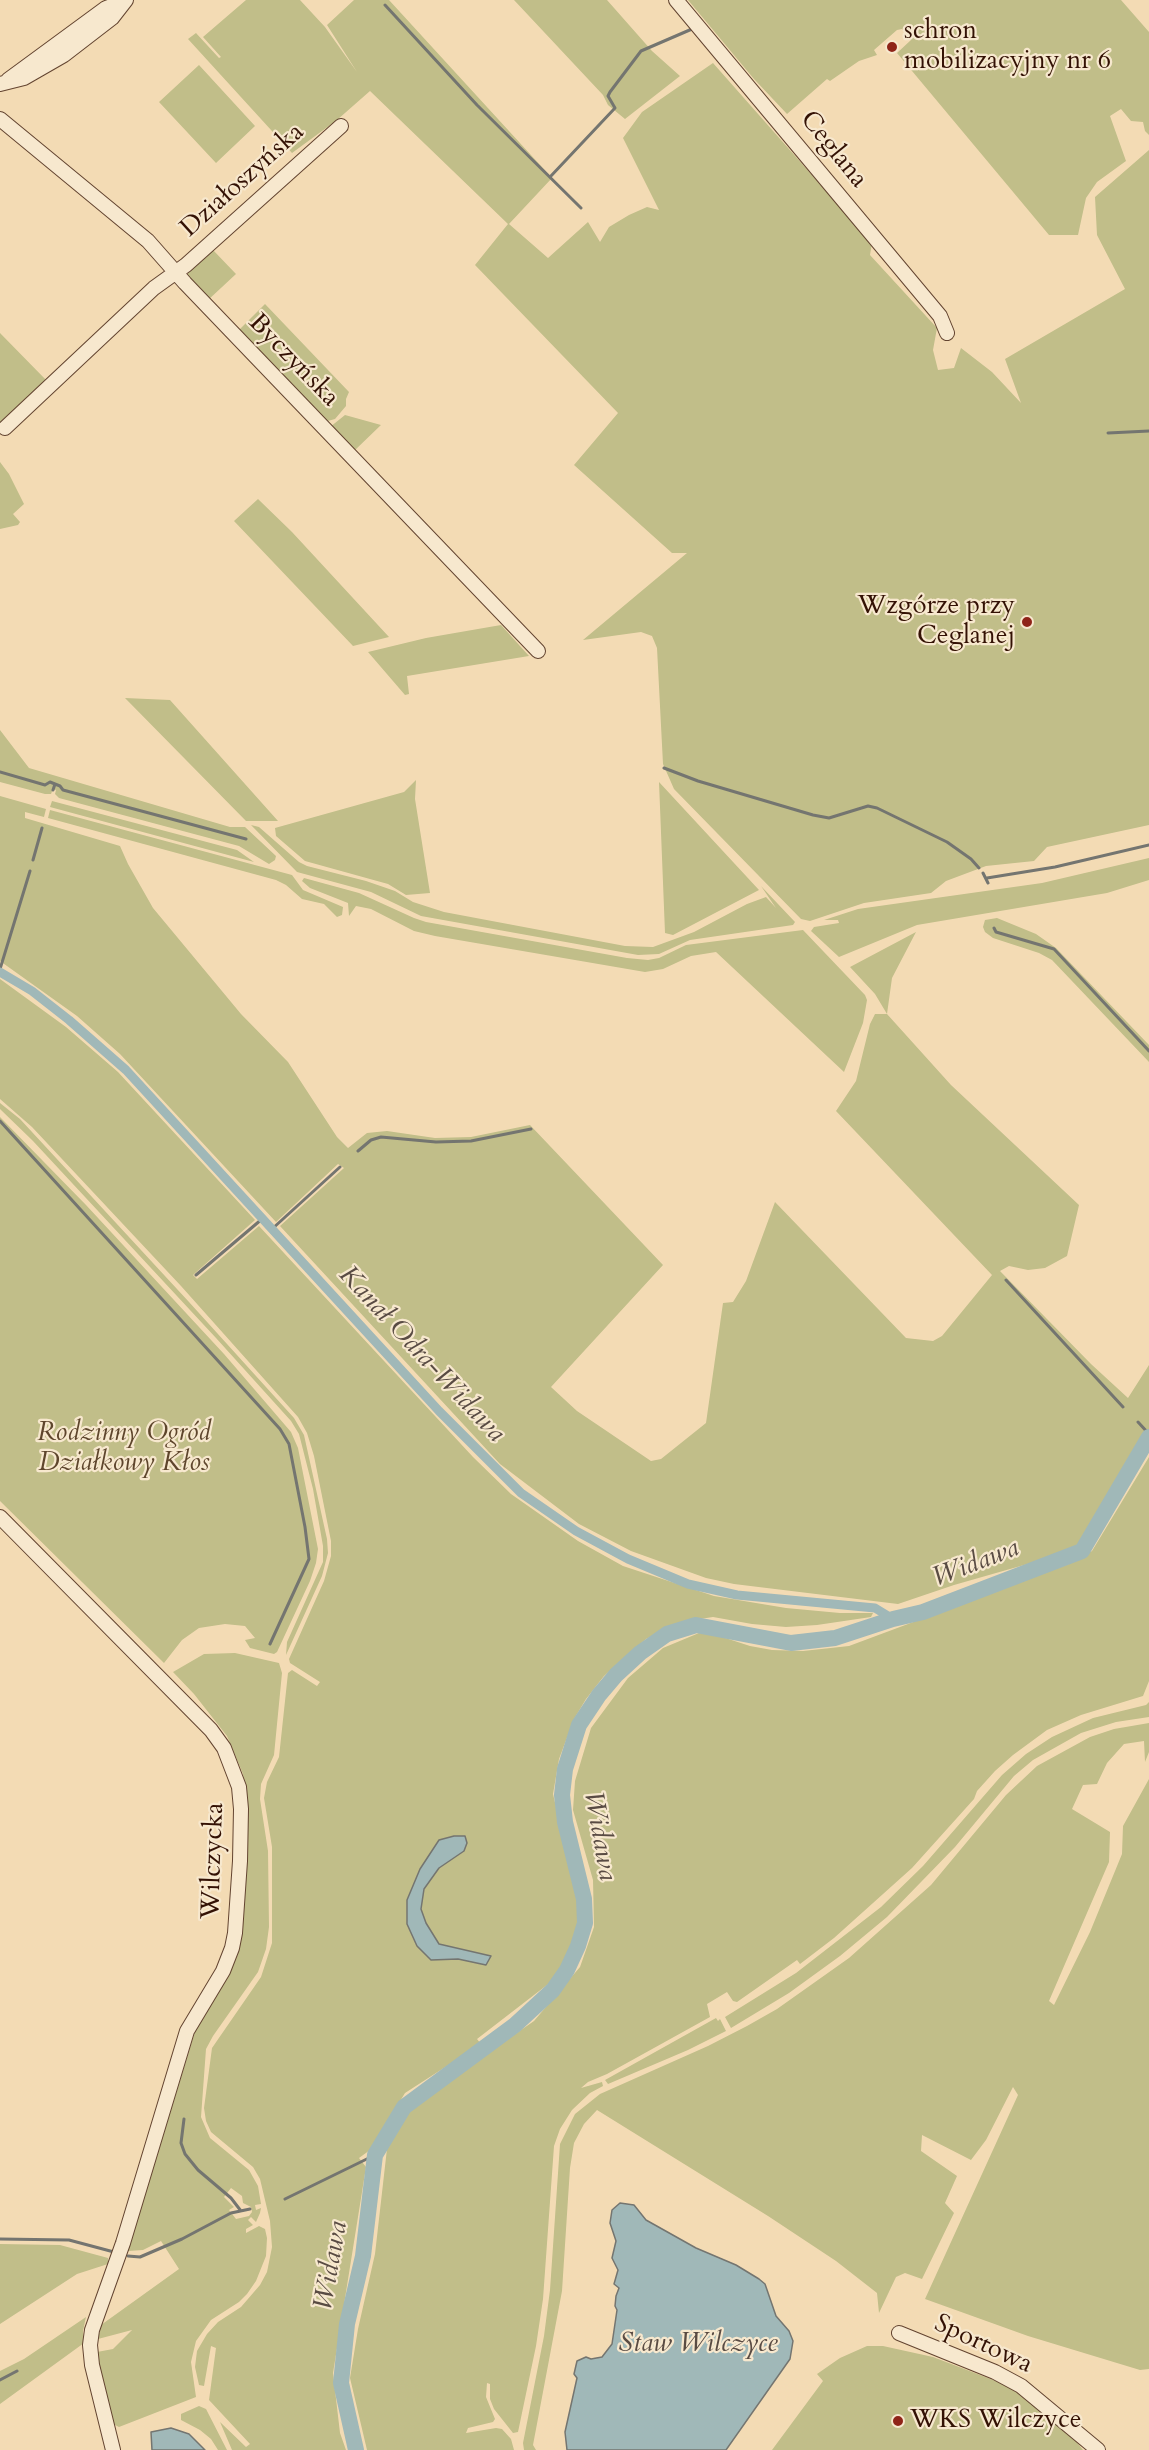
<!DOCTYPE html>
<html>
<head>
<meta charset="utf-8">
<style>
	body { margin:0 }
	canvas { display:block; background:#f3dbb4 }
</style>
</head>
<body>
<canvas width="1149" height="2450"></canvas>
<script>
const ctx = document.querySelector('canvas').getContext('2d');
ctx.lineJoin = 'round';
function fill(path, color) { ctx.fillStyle = color; ctx.fill(path, 'evenodd'); }
const poly = rows => new Path2D(rows.map(r => 'M' + r).join(''));
function stroke(path, color, width, dash) { ctx.strokeStyle = color; ctx.lineWidth = width; ctx.lineCap = dash ? 'butt' : 'round'; ctx.setLineDash(dash || []); ctx.stroke(path); }
function label(font, color, halo, rows, align = 'center') {
  ctx.font = font + ' Cardo,serif'; ctx.lineWidth = 4.5; ctx.setLineDash([]); ctx.textBaseline = 'middle'; ctx.strokeStyle = halo; ctx.fillStyle = color; for (const [text, x, y, turn = 0] of rows) {
    ctx.save(); ctx.translate(x, y); ctx.rotate((+turn || 0) * Math.PI / 180); ctx.textAlign = isNaN(turn) ? turn : align; if (halo) ctx.strokeText(text, 0, 0); ctx.fillText(text, 0, 0); ctx.restore();
  }
}
fill(poly([
	[246,0,300,0,325,27,357,72,327,25,354,0,389,0,552,178,509,224,548,258,588,222,600,242,609,227,629,215,647,207,659,210,623,138,642,112,713,63,872,243,870,255,937,328,933,350,938,370,954,368,961,348,992,372,1021,403,1005,359,1125,289,1097,235,1095,197,1149,150,1149,825,1047,847,1034,861,986,866,946,881,931,893,864,903,810,921,801,919,674,789,663,764,657,648,652,636,641,632,583,640,687,553,672,553,574,465,618,413,475,265,508,224,370,91,337,120,292,153,188,39,196,33,219,58,221,57,203,37],
	[514,0,607,0,652,51,680,76,625,119,608,105,603,95],
	[688,0,1121,0,1149,32,1149,135,1145,131,1143,122,1131,121,1121,109,1110,116,1126,161,1097,182,1086,198,1078,235,1049,235,897,53,911,40,902,29,897,30,874,50,877,55,859,61,830,81,827,79,787,114,754,79],
	[199,65,255,126,216,163,159,102],
	[213,250,236,274,207,301,188,281,188,272],
	[265,304,349,392,346,399,346,406,335,419,324,422,237,332],
	[0,333,48,382,0,424],
	[345,415,381,425,353,452,330,427],
	[0,462,9,474,24,504,13,514,20,522,18,525,0,529],
	[258,499,292,532,389,637,353,646,234,521],
	[501,625,529,656,407,676,409,694,405,695,368,652,426,638],
	[125,698,170,700,278,821,246,821],
	[0,730,29,768,230,827,245,827,276,856,275,860,269,864,239,846,59,798,55,794,56,790,53,789,51,794,45,794,0,782],
	[416,780,415,799,430,893,406,895,388,884,305,861,276,836,275,828,404,792],
	[659,782,759,890,673,935,665,933],
	[0,796,46,809,44,817,25,812,25,818,120,846,128,864,153,908,241,1014,288,1062,337,1137,348,1148,367,1133,387,1131,435,1138,471,1137,530,1125,663,1265,551,1387,577,1411,651,1461,661,1459,706,1423,723,1303,733,1302,746,1281,775,1202,906,1338,933,1341,942,1336,992,1275,836,1111,856,1081,870,1024,875,1014,887,1014,875,994,850,967,916,932,892,978,887,1014,951,1085,1079,1205,1067,1256,1045,1268,1028,1270,1009,1266,1000,1271,1091,1364,1128,1398,1149,1365,1149,1431,1081,1543,1073,1551,954,1585,898,1604,734,1584,706,1578,631,1551,579,1524,500,1464,280,1226,344,1168,338,1164,276,1222,120,1054,77,1016,0,961],
	[52,801,237,850,254,862,50,807],
	[50,810,292,875,303,890,343,907,342,915,337,917,324,904,302,899,286,885,276,880,48,818],
	[251,825,259,827,299,862,307,866,366,881,395,891,413,902,444,912,625,946,653,947,694,932,747,904,766,897,776,908,761,886,795,922,793,925,690,940,659,954,638,955,421,916,371,892,297,872],
	[1149,858,1149,880,1107,893,917,925,839,957,811,931,814,927,839,923,838,920,824,920,858,909,1042,883],
	[304,878,359,893,414,918,426,922,627,958,648,960,659,958,686,945,803,930,865,995,867,1000,863,1023,844,1072,716,952,691,956,663,969,645,972,435,936,414,931,371,909,356,906,349,916,348,903,310,888,302,881],
	[997,918,1036,934,1056,948,1149,1045,1149,1062,1052,960,1039,953,993,938,985,932,983,927,985,920],
	[0,979,66,1027,118,1072,255,1220,193,1275,197,1279,259,1226,473,1457,511,1494,578,1541,623,1566,714,1596,786,1608,840,1613,873,1613,871,1617,817,1625,786,1627,752,1624,713,1617,680,1622,646,1639,604,1676,586,1699,574,1719,559,1759,553,1794,580,1910,573,1945,556,1978,477,2039,481,2044,405,2093,370,2150,359,2158,366,2167,333,2373,340,2433,346,2450,232,2450,220,2422,246,2447,250,2444,209,2400,216,2348,211,2346,204,2386,199,2385,195,2367,197,2351,207,2334,218,2322,241,2307,260,2285,267,2272,272,2247,270,2221,260,2179,253,2167,211,2132,206,2121,204,2108,212,2048,261,1977,272,1943,272,1847,264,1798,267,1782,279,1757,288,1673,292,1670,317,1686,320,1682,290,1663,289,1659,324,1581,331,1556,331,1541,314,1456,307,1433,298,1417,181,1286,32,1127,0,1099],
	[465,1836,464,1851,439,1868,424,1889,421,1909,426,1923,439,1944,490,1956,486,1965,458,1959,431,1960,407,1900],
	[0,1103,20,1119,189,1302,294,1418,304,1435,327,1539,328,1553,322,1576,286,1655,287,1642,323,1562,323,1546,313,1489,299,1434,291,1421,216,1338,33,1141,0,1109],
	[0,1117,86,1205,224,1354,291,1432,298,1448,318,1549,316,1563,310,1581,277,1652,274,1654,250,1648,245,1640,255,1638,245,1626,225,1624,199,1628,182,1640,164,1663,0,1501],
	[1149,1457,1149,1681,1143,1696,1081,1715,1047,1730,1013,1755,995,1771,977,1791,974,1799,912,1868,834,1938,800,1964,797,1960,737,2002,733,2001,727,1992,707,2004,710,2017,607,2074,588,2082,581,2088,602,2082,603,2086,590,2093,572,2110,560,2129,554,2146,543,2299,536,2346,518,2432,513,2433,494,2409,490,2399,490,2384,487,2383,486,2397,495,2419,493,2422,468,2428,466,2433,496,2428,502,2429,511,2439,514,2450,367,2450,350,2378,358,2329,375,2254,388,2140,412,2106,534,2021,580,1967,594,1927,593,1880,573,1810,575,1781,591,1728,628,1678,663,1648,699,1633,713,1634,750,1646,772,1650,803,1651,849,1646,1069,1564,1092,1551],
	[235,1653,279,1663,282,1673,274,1755,261,1784,260,1799,268,1851,269,1927,266,1949,258,1972,213,2036,206,2049,201,2117,210,2138,249,2170,258,2186,261,2204,255,2205,256,2210,261,2208,260,2213,256,2222,251,2217,248,2220,253,2225,246,2229,246,2233,259,2226,265,2229,267,2238,266,2256,256,2281,247,2294,239,2302,211,2320,196,2341,191,2362,196,2397,119,2427,113,2424,96,2366,97,2352,113,2349,132,2330,98,2339,101,2325,179,2269,161,2241,143,2250,128,2251,197,2025,219,1992,237,1957,242,1922,248,1819,243,1774,227,1736,194,1694,173,1672,204,1654],
	[231,2188,242,2196,243,2203,251,2207,252,2212,249,2216,236,2219,229,2210,234,2207,224,2197],
	[1149,1702,1149,1717,1116,1722,1081,1733,1033,1760,1014,1776,955,1847,887,1917,840,1956,789,1993,731,2028,725,2017,796,1973,881,1907,923,1866,1002,1775,1026,1754,1052,1737,1093,1718,1146,1705],
	[1149,1723,1149,1752,1145,1762,1144,1741,1124,1744,1107,1763,1097,1784,1083,1785,1072,1809,1110,1832,1109,1862,1049,2001,1054,2005,1090,1932,1122,1854,1123,1826,1149,1779,1149,2369,1140,2370,1028,2336,925,2299,1018,2095,1013,2087,986,2140,971,2160,922,2135,921,2151,957,2176,945,2203,954,2213,922,2279,905,2273,896,2277,879,2313,877,2293,836,2261,768,2216,597,2110,584,2124,574,2143,570,2168,562,2291,533,2445,536,2450,524,2450,523,2443,544,2336,550,2290,560,2144,575,2114,600,2094,708,2046,747,2026,777,2009,849,1958,931,1885,1006,1795,1037,1766,1090,1737,1114,1729],
	[716,2018,718,2021,720,2019,726,2031,688,2050,608,2084,605,2080],
	[0,2244,60,2245,108,2258,108,2264,77,2274,0,2324],
	[86,2317,83,2331,84,2343,0,2404,0,2371,24,2359],
	[867,2346,883,2346,933,2357,1001,2383,1022,2394,1065,2427,1083,2450,772,2450,823,2381,817,2374,840,2358],
	[199,2406,206,2409,227,2450,218,2450,211,2439,200,2430,181,2420,181,2414]
]), '#c1be89');
const water = poly([
	[454,1836,465,1836,467,1843,464,1851,439,1868,424,1889,421,1909,426,1923,439,1944,491,1956,486,1965,458,1959,431,1960,417,1946,407,1924,407,1900,420,1869,439,1840,454,1836],
	[620,2203,634,2205,646,2220,696,2248,736,2265,759,2279,765,2284,776,2316,789,2331,793,2341,790,2359,726,2450,567,2450,565,2432,577,2378,574,2374,577,2361,586,2357,591,2359,602,2357,612,2344,617,2310,615,2306,616,2296,619,2288,614,2284,618,2270,612,2258,616,2241,610,2223,612,2210,620,2203],
	[171,2428,189,2434,205,2450,152,2450,151,2432,171,2428]
]);
fill(water, '#a0b8b8');
stroke(water, '#747570', 1.5);
stroke(poly([
	[385,5,477,105,581,208],
	[550,177,615,108,608,96,610,92,641,51,692,29],
	[1108,433,1149,431],
	[664,768,698,781,813,815,829,818,868,806,877,808,947,842,971,859,979,868],
	[0,772,45,785,50,782,60,786,63,790,246,839],
	[53,790,55,784],
	[33,860,42,828],
	[983,873,988,883],
	[987,878,1055,867,1149,845],
	[994,928,996,932,1054,949,1149,1051],
	[0,969,30,871],
	[0,1121,280,1429,289,1444,305,1527,309,1559,270,1644],
	[358,1151,371,1140,381,1137,436,1142,471,1141,531,1129],
	[272,1229,340,1167],
	[196,1275,262,1219],
	[1006,1280,1123,1407],
	[1138,1422,1149,1434],
	[184,2119,181,2143,185,2154,198,2170,231,2198,241,2211],
	[285,2199,375,2155],
	[0,2239,69,2240,114,2252],
	[128,2256,140,2257,182,2239,231,2213,250,2209],
	[0,2380,17,2371]
]), '#747570', 3);
stroke(poly([
	[0,972,32,991,69,1020,126,1070,439,1411,521,1493,576,1531,628,1559,688,1584,737,1595,875,1608,893,1619]
]), '#a0b8b8', 9);
stroke(poly([
	[356,2450,341,2383,347,2324,363,2256,375,2155,404,2107,515,2025,553,1990,567,1970,578,1946,585,1923,584,1899,565,1822,562,1795,565,1769,579,1725,599,1695,616,1675,640,1653,667,1634,696,1625,791,1643,835,1638,893,1619,923,1612,1082,1551,1149,1437]
]), '#a0b8b8', 16);
const minor = poly([
	[676,0,940,316,947,333],
	[8,80,106,8,125,1],
	[0,84,24,78,64,55,112,18,126,0],
	[0,119,148,241,185,283,538,651],
	[5,428,154,288,186,265,341,126],
	[0,1517,211,1730,224,1748,239,1787,241,1809,240,1861,235,1933,232,1948,223,1971,187,2031,123,2243,92,2330,90,2345,92,2365,113,2450],
	[899,2333,995,2372,1021,2386,1098,2450]
]);
stroke(minor, '#634430', 16);
stroke(minor, '#f7e8ce', 14);
for (const [x, y, r, color] of [
	[892,47,6,"#8f2418"],
	[1027,622,6,"#8f2418"],
	[898,2421,6,"#8f2418"]
]) { const dot = new Path2D(); dot.arc(x, y, r, 0, 2 * Math.PI); ctx.fillStyle = color; ctx.fill(dot); stroke(dot, '#f7e8ce', 2); }
label('26px', '#331104', '#f7e8ce', [
	["schron",904,32],
	["mobilizacyjny nr 6",904,62],
	["Wzgórze przy",1015,607,"right"],
	["Ceglanej",1015,637,"right"],
	["WKS Wilczyce",910,2421]
], 'left');
label('26px', '#331104', '#f7e8ce', [
	["Ceglana",833,150,51],
	["Działoszyńska",243,181,-42],
	["Byczyńska",293,361,46],
	["Wilczycka",214,1861,-88],
	["Sportowa",983,2345,25]
]);
label('italic 26px', '#5e452c', '#f7e8ce', [
	["Rodzinny Ogród",124,1434],
	["Działkowy Kłos",124,1464]
]);
label('italic 27px', '#594b43', '#f7e8ce', [
	["Kanał Odra-Widawa",421,1355,47],
	["Widawa",976,1564,-21],
	["Widawa",599,1836,80],
	["Widawa",332,2266,-80],
	["Staw Wilczyce",698,2345]
]);
</script>
</body>
</html>
